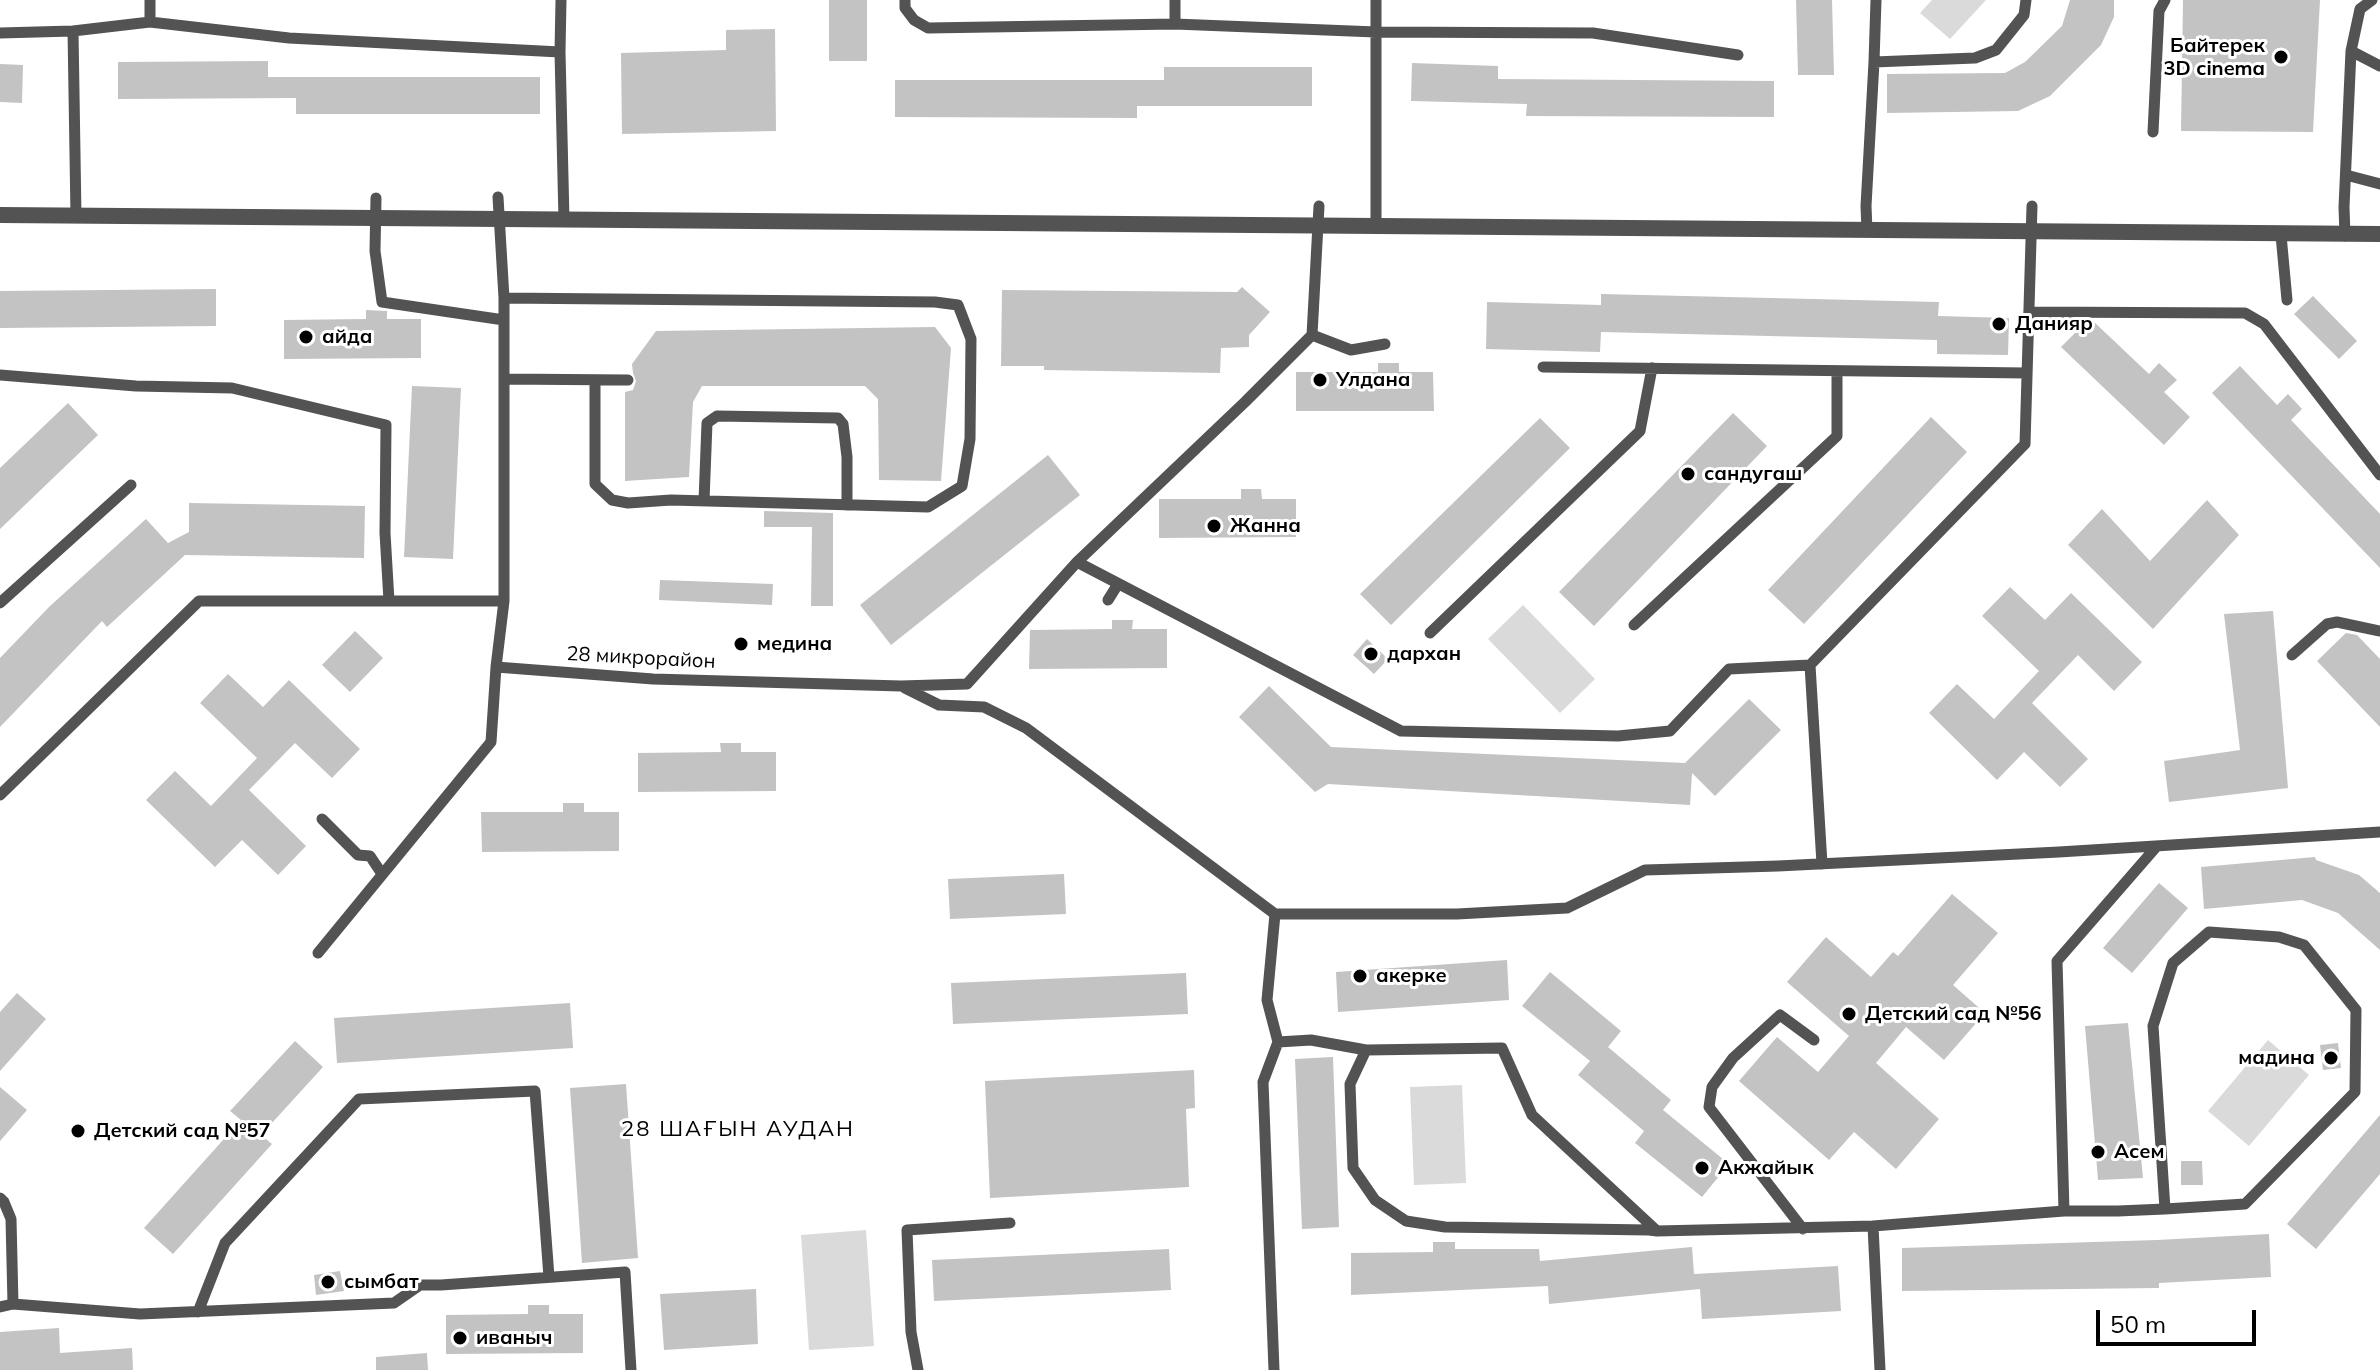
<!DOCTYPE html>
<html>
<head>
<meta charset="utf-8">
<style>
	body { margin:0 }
	#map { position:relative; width:2380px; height:1370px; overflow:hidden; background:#fff; font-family:Mulish,sans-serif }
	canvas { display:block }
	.scale { position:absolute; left:2096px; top:1310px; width:160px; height:36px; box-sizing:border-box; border:4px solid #000; border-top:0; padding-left:10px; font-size:24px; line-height:28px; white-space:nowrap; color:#000; -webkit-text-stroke:6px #fff; paint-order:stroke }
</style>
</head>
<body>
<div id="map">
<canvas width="2380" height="1370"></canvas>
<div class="scale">50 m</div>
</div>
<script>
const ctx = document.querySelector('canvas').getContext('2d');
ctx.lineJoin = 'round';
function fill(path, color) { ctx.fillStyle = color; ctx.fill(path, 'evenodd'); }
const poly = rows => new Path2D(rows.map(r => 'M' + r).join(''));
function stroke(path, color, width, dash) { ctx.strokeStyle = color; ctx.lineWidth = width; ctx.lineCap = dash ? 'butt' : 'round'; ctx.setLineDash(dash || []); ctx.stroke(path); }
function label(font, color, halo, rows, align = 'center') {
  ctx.font = font + ' Mulish,sans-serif'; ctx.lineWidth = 6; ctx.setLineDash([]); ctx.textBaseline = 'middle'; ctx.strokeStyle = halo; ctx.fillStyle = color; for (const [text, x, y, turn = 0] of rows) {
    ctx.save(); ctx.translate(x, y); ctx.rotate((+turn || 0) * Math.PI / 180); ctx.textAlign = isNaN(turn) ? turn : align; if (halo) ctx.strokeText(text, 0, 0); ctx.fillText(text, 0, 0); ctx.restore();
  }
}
fill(poly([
	[1932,0,1986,0,1950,39,1920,13],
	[1523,605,1595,679,1560,713,1488,639],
	[2268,1040,2309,1075,2249,1146,2208,1111],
	[1462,1085,1466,1183,1414,1185,1410,1087],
	[866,1230,874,1346,809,1350,801,1235]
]), '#dadada');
fill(poly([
	[829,0,867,0,867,61,829,61],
	[1796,0,1832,0,1834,75,1798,75],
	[2070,0,2114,0,2114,17,2101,45,2050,96,2018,111,1887,113,1887,74,2005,73,2025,62,2062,26],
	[2183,0,2320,0,2313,132,2181,131],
	[775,29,776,131,622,134,621,53,726,50,726,30],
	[268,61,268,77,540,77,540,114,296,114,296,98,118,99,118,62],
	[1412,63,1498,66,1498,79,1774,81,1774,117,1526,116,1527,104,1411,101],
	[0,64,23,65,22,103,0,102],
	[1164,67,1312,67,1312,106,1137,106,1137,118,895,117,895,80,1164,80],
	[1242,287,1270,312,1249,335,1249,347,1221,348,1220,373,1044,370,1044,366,1001,366,1002,290,1237,292],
	[216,289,216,326,0,328,0,291],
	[1601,294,1939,302,1938,316,2009,318,2008,355,1937,354,1937,340,1601,332,1600,352,1486,349,1487,302,1601,305],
	[2313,296,2357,341,2339,359,2294,314],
	[366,310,387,311,387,319,421,319,421,358,284,359,284,320,366,319],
	[2087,321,2093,321,2149,374,2159,363,2177,380,2164,392,2190,417,2164,445,2061,347],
	[935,327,951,348,941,481,879,480,878,399,865,386,702,386,693,402,689,477,625,481,625,392,633,390,636,381,633,373,632,364,656,331],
	[1378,363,1399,363,1399,372,1433,372,1434,411,1296,411,1296,372,1378,372],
	[2240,366,2277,405,2288,394,2302,409,2291,420,2380,514,2380,568,2212,393],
	[412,386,461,388,453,559,404,557],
	[68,403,98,435,0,529,0,468],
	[1733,413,1767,446,1594,626,1559,592],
	[1931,417,1967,452,1804,624,1768,590],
	[1540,418,1570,448,1391,625,1360,594],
	[1048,455,1080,495,891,645,860,605],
	[1241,489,1261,489,1262,499,1296,499,1296,537,1159,538,1159,499,1241,499],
	[2207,500,2239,535,2153,629,2068,545,2102,509,2150,561],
	[189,503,365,506,364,558,185,555,107,627,102,621,0,727,0,658,49,607,146,519,168,543,189,532],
	[764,511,833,513,833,606,811,606,812,527,764,527],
	[660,580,773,584,772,605,659,600],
	[2010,587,2045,620,2071,593,2142,662,2114,691,2078,655,2032,703,2088,759,2060,787,2024,752,1997,780,1929,713,1957,684,1994,719,2039,671,1982,616],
	[2273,611,2288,788,2169,802,2164,761,2240,750,2224,614],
	[1112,620,1133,620,1132,629,1167,629,1167,668,1029,669,1030,630,1112,629],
	[355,631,383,658,350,692,322,665],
	[2346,633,2357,635,2380,659,2380,727,2317,661],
	[1367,639,1388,659,1374,674,1353,655],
	[228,674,263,707,289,680,360,749,332,778,295,743,249,790,306,846,278,875,242,840,215,867,146,800,175,771,211,806,257,758,200,703],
	[1269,686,1331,747,1685,763,1749,699,1781,730,1715,796,1692,773,1690,805,1328,784,1315,792,1239,717],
	[720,743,741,743,741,752,776,752,776,791,638,792,638,753,721,752],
	[563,803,584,803,584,812,619,812,619,851,482,852,481,812,563,812],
	[2315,857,2316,860,2359,875,2380,893,2380,950,2338,913,2302,900,2204,909,2201,867],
	[1064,874,1066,914,950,919,948,879],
	[2159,883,2188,908,2132,973,2103,948],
	[1952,894,1998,933,1953,985,1985,1013,1944,1060,1906,1027,1876,1063,1939,1119,1896,1169,1854,1132,1829,1160,1739,1081,1777,1037,1818,1072,1849,1036,1787,982,1826,937,1871,977,1893,952,1898,956],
	[1507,960,1509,1000,1338,1012,1336,972],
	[1550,972,1621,1031,1608,1047,1671,1100,1663,1110,1729,1164,1702,1197,1635,1143,1644,1131,1578,1075,1590,1061,1522,1006],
	[1186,973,1188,1014,953,1024,951,983],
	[17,993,46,1019,0,1071,0,1012],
	[570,1003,573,1048,337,1063,334,1018],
	[2128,1023,2143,1178,2098,1180,2085,1026],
	[295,1041,323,1067,261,1135,272,1144,173,1254,144,1228,241,1120,230,1111],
	[2338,1043,2341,1068,2323,1070,2320,1045],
	[1333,1057,1339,1227,1302,1229,1295,1059],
	[1194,1070,1195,1108,1186,1109,1189,1187,990,1198,985,1081],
	[626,1084,638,1258,582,1263,570,1088],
	[0,1087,27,1110,0,1141],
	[2380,1115,2380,1174,2316,1249,2287,1224],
	[2181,1161,2202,1161,2203,1185,2181,1185],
	[2269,1234,2271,1277,2159,1283,2159,1288,1902,1291,1902,1248,2157,1240],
	[1433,1242,1455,1242,1455,1249,1539,1249,1540,1261,1692,1247,1694,1274,1838,1266,1841,1311,1702,1319,1700,1289,1549,1304,1548,1286,1351,1295,1351,1253,1433,1252],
	[1169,1249,1171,1290,934,1301,932,1260],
	[340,1271,344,1291,316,1295,314,1275],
	[756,1289,758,1344,664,1350,660,1294],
	[528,1305,549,1305,549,1314,583,1314,583,1353,446,1354,446,1315,528,1314],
	[59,1328,60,1353,132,1348,133,1370,0,1370,0,1332],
	[427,1353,428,1370,376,1370,376,1357]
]), '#c3c3c3');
stroke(poly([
	[561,0,560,52,564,220],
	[905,0,905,8,914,20,928,28,1175,24,1175,0],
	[150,22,150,0],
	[1175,24,1376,32,1376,0],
	[0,33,73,31],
	[2351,51,2380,66],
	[1874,62,1876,0],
	[2153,132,2159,11,2165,0],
	[2346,175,2380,184],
	[376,198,375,251,382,302,504,320],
	[1319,206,1312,335,1245,402,1077,562,1401,731,1618,736,1670,731,1729,669,1810,665,2025,444,2032,206],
	[76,216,73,31,150,22,289,38,560,52],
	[1376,227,1376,32,1593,33,1738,55],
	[1867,231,1866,206,1874,62,1975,58,1996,50,2024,15,2026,0],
	[2281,235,2287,300],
	[2345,236,2344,207,2351,51,2360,9,2372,0],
	[504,298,935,302,958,305,971,339,970,439,962,486,928,507,671,500,628,503,612,500,595,484,595,380],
	[2029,312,2245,313,2264,324,2380,475],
	[1312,335,1351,350,1385,344],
	[1543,367,2027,373],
	[0,375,136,386,232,388,386,425,385,533,389,601],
	[504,379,628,380],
	[704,501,707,423,717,416,838,418,843,424,847,457,847,505],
	[1108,600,1118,584],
	[0,603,131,485],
	[1634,625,1837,436,1837,371],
	[1430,633,1640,431,1652,368],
	[2292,655,2327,624,2337,622,2380,631],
	[1810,665,1822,864],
	[496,667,504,601,504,298,498,197],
	[905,688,939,705,984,707,1026,728,1275,914,1267,1000,1278,1042],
	[0,795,199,601,504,601],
	[322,819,358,855,370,856,382,874],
	[1275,914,1457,914,1567,908,1645,870,1778,866,2059,852,2380,832],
	[318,953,491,742,496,667,653,679,901,686,967,684,1077,562],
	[0,1198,4,1202,11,1219,13,1304,0,1307],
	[2064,1211,2118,1211,2165,1209,2245,1204,2355,1092,2356,1010,2304,945,2279,937,2209,932,2173,963,2153,1026,2165,1209],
	[1803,1229,1709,1107,1712,1087,1733,1058,1780,1015,1814,1040],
	[1657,1231,1532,1115,1502,1048,1366,1050,1350,1084,1353,1168,1375,1200,1406,1221,1445,1227,1649,1230,1657,1231,1873,1226],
	[13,1304,140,1314,394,1303,420,1285,441,1285,625,1272,631,1370],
	[198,1312,225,1243,359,1099,535,1091,549,1277],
	[918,1370,911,1332,907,1230,1010,1223],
	[1274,1370,1263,1082,1278,1042,1311,1040,1366,1050],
	[1880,1370,1873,1226,2064,1211,2057,961,2157,846]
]), '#535353', 11);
stroke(poly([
	[0,215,2380,234]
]), '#535353', 16);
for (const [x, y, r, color] of [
	[2281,57,8,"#000"],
	[1999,324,8,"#000"],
	[306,337,8,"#000"],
	[1320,380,8,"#000"],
	[1688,474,8,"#000"],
	[1214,526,8,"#000"],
	[741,644,8,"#000"],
	[1371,654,8,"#000"],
	[1360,976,8,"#000"],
	[1849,1014,8,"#000"],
	[2331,1058,8,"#000"],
	[78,1131,8,"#000"],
	[2098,1152,8,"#000"],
	[1702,1168,8,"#000"],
	[328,1282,8,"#000"],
	[460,1338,8,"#000"]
]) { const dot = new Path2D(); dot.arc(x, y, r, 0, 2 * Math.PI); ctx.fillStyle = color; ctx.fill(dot); stroke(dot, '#fff', 3); }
label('bold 20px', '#000', '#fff', [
	["Байтерек",2265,46,"right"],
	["3D cinema",2265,69,"right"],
	["Данияр",2015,324],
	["айда",322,337],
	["Улдана",1336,380],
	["сандугаш",1704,474],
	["Жанна",1230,526],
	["медина",757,644],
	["дархан",1387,654],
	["акерке",1376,976],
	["Детский сад №56",1865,1014],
	["мадина",2315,1058,"right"],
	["Детский сад №57",94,1131],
	["Асем",2114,1152],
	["Акжайык",1718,1168],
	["сымбат",344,1282],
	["иваныч",476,1338]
], 'left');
label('20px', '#000', '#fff', [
	["28 микрорайон",641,658,3]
]);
ctx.letterSpacing = '2px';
label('22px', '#000', '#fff', [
	["28 ШАҒЫН АУДАН",738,1129]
]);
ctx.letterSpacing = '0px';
</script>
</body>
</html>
